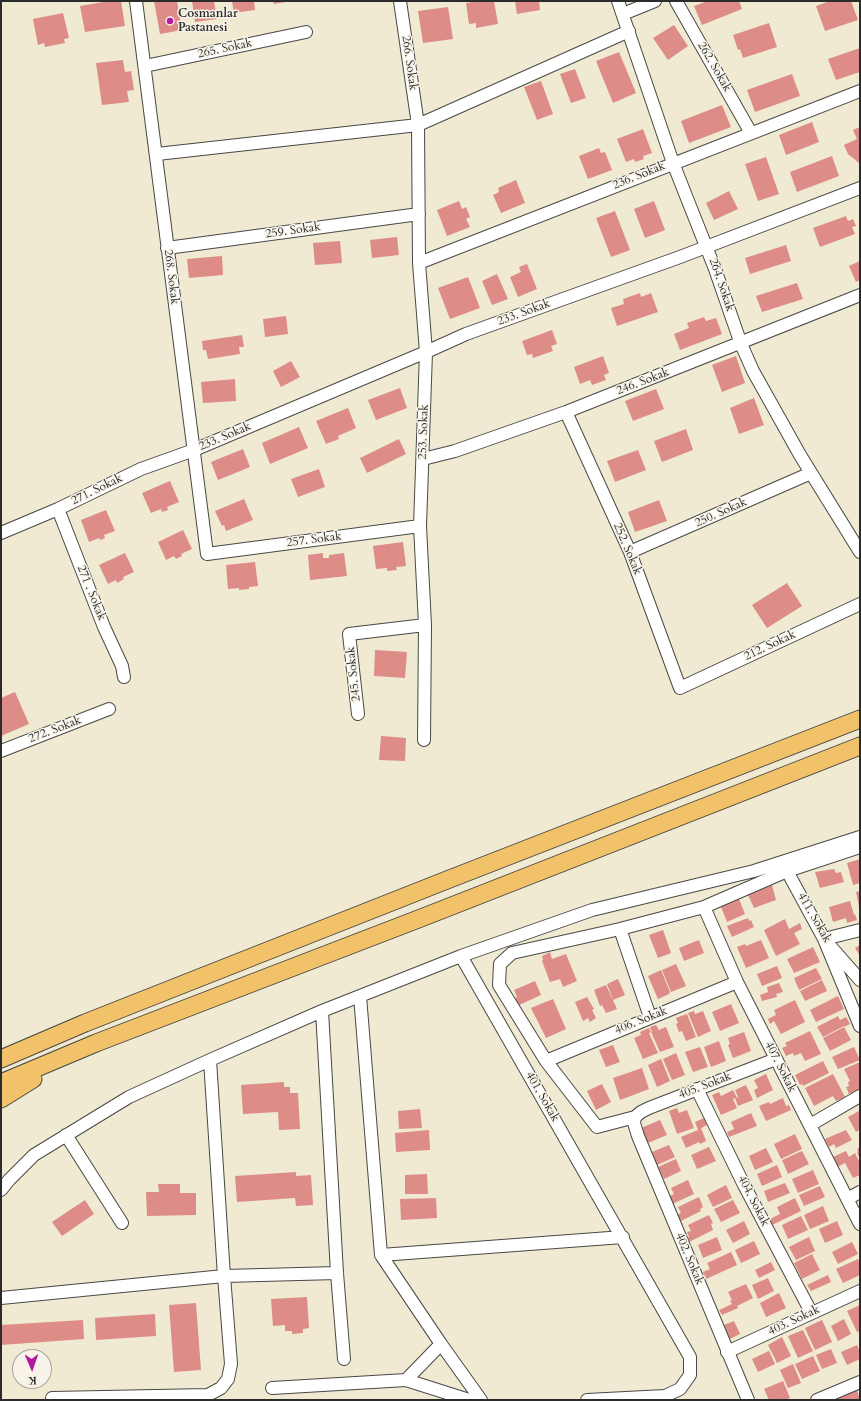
<!DOCTYPE html>
<html>
<head>
<meta charset="utf-8">
<style>
	body { margin:0 }
	#map { position:relative; width:861px; height:1401px; overflow:hidden; background:#f0ead3; font-family:Cardo,serif }
	canvas { display:block }
	.frame { position:absolute; inset:0; border:2px solid #2b2b2b; pointer-events:none }
	.north { position:absolute; left:12px; top:1349px; width:40px; height:40px; box-sizing:border-box; background:#f7f3e8; border:1px solid #a5a39c; border-radius:50%; rotate:178deg; font-size:11px; font-weight:700; line-height:16px; text-align:center; color:#2b2b2b }
	.north::after { content:''; display:block; margin:auto; width:14px; height:18px; background:#b5179e; clip-path:polygon(50% 0,100% 100%,50% 72%,0 100%) }
</style>
</head>
<body>
<div id="map">
<canvas width="861" height="1401"></canvas>
<div class="frame"></div>
<div class="north">K</div>
</div>
<script>
const ctx = document.querySelector('canvas').getContext('2d');
ctx.lineJoin = 'round';
function fill(path, color) { ctx.fillStyle = color; ctx.fill(path, 'evenodd'); }
const poly = rows => new Path2D(rows.map(r => 'M' + r).join(''));
function stroke(path, color, width, dash) { ctx.strokeStyle = color; ctx.lineWidth = width; ctx.lineCap = dash ? 'butt' : 'round'; ctx.setLineDash(dash || []); ctx.stroke(path); }
function label(font, color, halo, rows, align = 'center') {
  ctx.font = font + ' Cardo,serif'; ctx.lineWidth = 3; ctx.setLineDash([]); ctx.textBaseline = 'middle'; ctx.strokeStyle = halo; ctx.fillStyle = color; for (const [text, x, y, turn = 0] of rows) {
    ctx.save(); ctx.translate(x, y); ctx.rotate((+turn || 0) * Math.PI / 180); ctx.textAlign = isNaN(turn) ? turn : align; if (halo) ctx.strokeText(text, 0, 0); ctx.fillText(text, 0, 0); ctx.restore();
  }
}
fill(poly([
	[109,1,121,1,125,26,85,32,80,6],
	[154,1,177,1,182,30,160,34],
	[192,1,214,1,217,19,195,22],
	[232,1,254,1,255,10,234,13],
	[273,1,286,1,286,2,274,4],
	[479,1,494,1,498,24,476,28,476,23,469,24,466,3],
	[515,1,539,1,540,10,517,14],
	[708,1,739,1,742,9,702,25,694,6],
	[830,1,851,1,858,20,825,31,816,6],
	[448,7,453,39,423,43,418,11],
	[63,13,69,38,64,39,65,43,45,47,44,43,38,45,33,19],
	[769,23,777,47,743,58,740,49,738,50,733,35],
	[674,25,688,46,668,60,653,38],
	[860,48,860,72,836,80,828,59],
	[619,52,636,93,613,103,596,61],
	[123,60,125,72,131,71,134,90,127,91,129,102,102,105,96,63],
	[575,69,586,98,571,103,560,74],
	[792,74,800,96,755,112,747,90],
	[541,81,553,114,537,120,524,87],
	[722,105,731,127,689,143,681,121],
	[812,122,819,142,786,155,779,135],
	[860,127,860,162,859,163,848,154,844,145,857,139,853,130],
	[643,129,652,153,643,156,644,159,635,162,634,159,626,162,617,139],
	[599,148,601,153,605,152,612,170,588,179,579,156],
	[832,156,839,176,797,192,790,172],
	[766,157,779,194,758,201,745,164],
	[516,180,525,203,501,213,493,195,499,192,498,188],
	[729,191,738,209,714,220,706,203],
	[459,201,462,209,466,207,470,217,466,219,470,227,447,236,437,210],
	[654,201,665,230,645,238,634,209],
	[615,211,630,250,611,257,596,218],
	[846,216,848,221,853,219,856,226,852,227,855,234,820,247,813,228],
	[397,237,399,255,372,258,370,240],
	[340,241,342,263,315,265,313,243],
	[786,245,791,261,750,274,745,258],
	[222,256,223,275,189,278,187,259],
	[860,261,860,280,856,282,849,266],
	[527,264,537,289,518,297,510,277,521,272,519,267],
	[497,274,508,299,492,305,482,281],
	[468,277,480,308,450,319,438,288],
	[797,283,803,299,762,312,756,296],
	[640,293,641,297,651,293,658,312,617,326,611,308,624,304,623,299],
	[286,316,288,334,265,337,263,319],
	[704,317,706,321,716,318,722,334,680,350,674,334,689,328,687,323],
	[552,330,557,344,551,346,553,351,533,358,532,354,527,355,522,341],
	[242,335,244,347,239,347,240,354,208,359,206,350,203,350,202,341],
	[603,356,609,373,604,375,606,380,592,385,590,380,580,384,574,367],
	[736,356,745,383,722,392,712,365],
	[291,361,300,377,281,387,273,371],
	[235,379,236,401,203,403,201,382],
	[400,388,407,408,376,420,368,400],
	[656,389,664,409,633,421,625,401],
	[754,398,764,425,739,434,730,408],
	[348,408,356,428,338,436,339,439,326,444,316,421],
	[299,427,308,448,270,464,262,443],
	[686,429,693,450,662,462,654,441],
	[399,439,406,454,367,473,360,458],
	[243,449,250,467,218,480,211,462],
	[638,450,646,470,615,482,607,461],
	[319,469,325,487,298,497,291,479],
	[170,481,179,502,167,507,168,510,162,512,161,509,151,513,142,493],
	[244,499,253,520,226,531,224,525,222,526,215,511],
	[659,500,667,521,635,532,628,512],
	[106,510,115,531,104,535,105,538,100,540,99,538,89,542,81,520],
	[183,530,192,549,181,554,182,556,176,559,174,556,166,560,158,542],
	[403,542,406,566,396,567,397,570,387,571,387,568,376,569,373,546],
	[125,553,134,572,123,577,124,579,117,583,116,580,108,584,99,565],
	[323,553,323,558,329,558,329,555,344,553,347,576,310,580,308,555],
	[255,562,258,586,249,587,249,589,239,590,239,588,228,589,226,565],
	[787,583,802,606,767,628,752,605],
	[375,650,407,652,405,678,374,676],
	[15,692,29,724,1,736,1,698],
	[381,736,406,738,405,761,379,760],
	[860,859,860,883,853,885,847,863],
	[834,869,836,873,841,872,844,882,820,888,815,872],
	[772,885,776,900,754,908,748,895],
	[860,891,860,907,859,907,856,892],
	[739,899,745,914,727,922,721,907],
	[850,901,854,915,855,914,857,920,847,923,846,918,833,922,829,907],
	[748,918,749,921,751,920,754,927,732,937,727,926],
	[785,919,789,929,800,923,802,929,794,933,800,944,776,956,764,930],
	[663,930,671,953,658,958,649,935],
	[699,940,704,953,684,961,679,948],
	[761,940,769,958,746,968,737,947,745,944,746,946],
	[860,945,860,956,855,948],
	[813,947,820,962,794,973,787,959],
	[550,952,552,959,566,954,577,981,563,987,560,979,550,982,542,961,543,960,542,956],
	[676,964,686,986,671,992,662,970],
	[777,966,782,978,762,986,757,974],
	[816,968,822,979,799,990,794,978],
	[661,970,670,992,669,994,658,999,648,976],
	[618,979,625,995,613,1000,607,984],
	[822,980,827,991,805,1001,800,991],
	[535,981,541,995,517,1006,514,999,517,997,514,990],
	[779,983,783,992,776,994,777,997,762,1001,760,995,768,992,767,987],
	[606,985,617,1009,606,1013,602,1005,600,1006,594,990],
	[838,996,844,1009,816,1022,810,1010],
	[587,997,594,1009,592,1010,596,1018,590,1022,588,1018,583,1021,575,1002],
	[553,999,566,1029,546,1038,531,1008],
	[795,1000,805,1022,781,1034,774,1021,770,1024,768,1019,776,1015,774,1010],
	[731,1004,739,1023,720,1031,712,1012],
	[694,1011,695,1014,703,1011,711,1031,698,1037,688,1013],
	[687,1014,696,1037,686,1041,682,1031,679,1032,676,1024,678,1023,676,1018],
	[838,1016,840,1020,846,1017,850,1024,844,1027,844,1026,823,1037,817,1027],
	[656,1025,659,1030,666,1027,674,1047,660,1052,651,1032,652,1032,650,1027],
	[844,1027,851,1040,830,1051,823,1038],
	[649,1028,651,1032,649,1033,658,1053,643,1059,634,1038,641,1035,640,1032],
	[810,1031,821,1054,805,1061,801,1053,794,1056,793,1053,786,1056,782,1048,787,1046,785,1043],
	[744,1032,751,1051,733,1058,728,1045,730,1044,728,1038],
	[719,1041,726,1061,711,1067,704,1047],
	[613,1045,620,1062,606,1067,599,1050],
	[700,1047,708,1067,693,1072,685,1052],
	[854,1047,860,1060,838,1069,832,1057],
	[676,1053,685,1075,672,1080,663,1059],
	[661,1059,670,1081,657,1087,648,1065],
	[823,1061,829,1073,803,1086,802,1084,800,1085,795,1075],
	[860,1062,860,1089,849,1094,846,1087,849,1086,848,1082,850,1081,844,1069],
	[642,1068,649,1089,620,1100,613,1078],
	[766,1074,773,1090,757,1098,754,1090,758,1088,754,1080],
	[833,1074,845,1097,836,1101,833,1096,814,1106,805,1088],
	[284,1082,284,1087,290,1087,290,1093,298,1093,300,1129,279,1130,278,1112,243,1114,241,1085],
	[602,1084,611,1102,596,1110,587,1091],
	[746,1085,753,1100,738,1106,735,1098,733,1099,737,1108,721,1115,712,1095,719,1092,721,1096,733,1090,737,1098,738,1097,735,1090],
	[783,1098,786,1106,789,1105,791,1110,766,1121,759,1106,769,1102,770,1104],
	[677,1108,679,1113,687,1110,694,1128,677,1134,669,1111],
	[420,1109,422,1128,399,1129,398,1111],
	[859,1111,860,1113,860,1130,856,1132,848,1117],
	[751,1113,757,1126,729,1137,727,1132,734,1129,731,1122],
	[704,1118,707,1125,701,1128,706,1141,700,1144,699,1142,686,1148,681,1137,698,1130,695,1122],
	[660,1120,667,1135,648,1143,641,1128],
	[429,1130,430,1150,396,1152,395,1133],
	[846,1130,852,1140,836,1148,834,1144,829,1147,825,1139],
	[795,1134,802,1149,781,1159,774,1144],
	[669,1145,675,1157,657,1165,652,1152],
	[709,1147,716,1161,697,1169,691,1155],
	[860,1147,860,1159,857,1153,858,1152,857,1149],
	[766,1148,773,1162,755,1170,749,1156],
	[802,1151,809,1164,788,1174,782,1160],
	[846,1151,849,1157,855,1153,860,1163,860,1175,853,1178,845,1163,837,1167,833,1157],
	[676,1159,681,1171,664,1179,658,1167],
	[777,1165,782,1177,762,1186,757,1174],
	[813,1170,819,1184,798,1193,792,1179],
	[296,1172,296,1176,311,1175,313,1205,296,1206,295,1198,237,1202,235,1176],
	[427,1174,428,1194,405,1194,405,1175],
	[688,1180,694,1194,670,1205,666,1198,674,1194,671,1188],
	[785,1183,790,1193,768,1202,764,1191],
	[158,1184,180,1184,180,1193,196,1193,196,1215,147,1216,146,1192,159,1192],
	[726,1185,732,1198,713,1207,707,1195],
	[820,1186,825,1197,804,1206,799,1195],
	[699,1197,703,1207,700,1209,701,1211,677,1223,674,1216,681,1213,678,1207],
	[436,1198,437,1218,401,1220,400,1199],
	[795,1198,801,1211,772,1225,770,1219,780,1214,777,1207],
	[85,1200,94,1214,62,1236,52,1222],
	[733,1200,740,1213,721,1222,714,1209],
	[823,1206,829,1221,810,1229,804,1215],
	[709,1215,713,1223,711,1224,713,1230,687,1243,685,1239,689,1237,687,1232,691,1231,688,1225],
	[801,1216,808,1230,788,1239,782,1225],
	[744,1221,750,1234,733,1243,726,1230],
	[837,1221,843,1235,825,1243,819,1229],
	[717,1237,722,1250,703,1258,698,1245],
	[809,1237,815,1251,796,1260,789,1247],
	[754,1241,760,1254,741,1263,735,1250],
	[852,1242,858,1254,838,1264,832,1252],
	[731,1252,737,1265,706,1279,703,1272,710,1269,707,1263],
	[812,1254,820,1270,802,1279,794,1263],
	[858,1259,860,1263,860,1275,843,1283,836,1269],
	[771,1262,775,1270,759,1278,755,1270],
	[828,1275,831,1282,811,1291,807,1285],
	[768,1278,774,1291,758,1299,752,1285],
	[746,1284,753,1298,737,1306,738,1308,722,1315,719,1310,732,1304,730,1301,732,1300,728,1292],
	[779,1293,786,1308,766,1317,760,1303],
	[307,1297,309,1328,303,1329,303,1333,292,1334,292,1331,285,1331,285,1325,273,1326,271,1299],
	[196,1303,201,1370,174,1372,169,1305],
	[860,1305,860,1331,857,1332,847,1311],
	[155,1314,156,1336,96,1340,95,1318],
	[844,1319,851,1334,838,1341,831,1326],
	[83,1320,84,1339,1,1345,1,1325],
	[822,1320,832,1342,815,1350,805,1328],
	[734,1321,740,1334,730,1339,724,1325],
	[803,1330,813,1351,798,1358,788,1336],
	[782,1337,791,1356,777,1363,768,1345],
	[857,1345,860,1352,860,1359,847,1365,841,1352],
	[831,1349,837,1363,822,1369,816,1355],
	[769,1351,775,1364,758,1372,752,1359],
	[813,1356,820,1371,802,1379,795,1364],
	[793,1364,801,1383,788,1388,780,1370],
	[783,1381,790,1398,785,1400,769,1400,764,1389],
	[857,1390,860,1400,839,1400,838,1397]
]), '#dd8c87');
const minor = poly([
	[136,1,207,554,420,526],
	[400,1,418,125,419,263,426,352,420,526,425,625,424,740],
	[618,1,673,163,715,269,741,344,753,371,800,455,860,552],
	[676,1,751,133],
	[623,14,655,1],
	[145,66,306,32],
	[157,154,418,125,629,31],
	[167,248,419,214],
	[419,263,860,91],
	[566,412,630,552,680,688,860,604],
	[423,459,455,451,566,412,860,295],
	[58,509,104,627,122,666,124,677],
	[1,533,58,509,141,469,194,450,426,352,466,334,680,257,860,188],
	[630,552,811,473],
	[358,714,349,634,425,625],
	[1,751,109,709],
	[787,871,824,939,860,980],
	[704,907,737,982,860,1224],
	[620,929,650,1017],
	[860,930,824,939,860,1026],
	[461,956,690,1357,690,1375,680,1389,665,1396,587,1400],
	[360,996,381,1255,441,1344,481,1400],
	[322,1011,337,1273,344,1359],
	[776,1059,649,1108,641,1112,635,1117,597,1127,546,1061,499,985,500,964,512,953,620,929,704,907,787,871,860,847],
	[546,1061,737,982],
	[697,1089,744,1185,811,1312],
	[635,1117,634,1123,638,1136,748,1400],
	[810,1125,860,1096],
	[66,1135,122,1223],
	[1,1190,9,1180,34,1155,129,1097,210,1060,322,1011,461,956,592,910,754,871,860,837],
	[847,1199,860,1192],
	[381,1255,623,1237],
	[1,1298,224,1276,337,1273],
	[727,1352,860,1291],
	[406,1380,441,1344],
	[272,1388,406,1380,469,1400],
	[52,1398,208,1395,221,1388,228,1379,231,1364,224,1276,210,1060],
	[817,1400,860,1382]
]);
const highway = poly([
	[1,1059,85,1023,447,880,860,719],
	[1,1083,96,1043,421,918,860,746],
	[1,1099,33,1079]
]);
stroke(minor, '#494844', 14);
stroke(highway, '#494844', 19);
stroke(minor, '#fff', 12);
stroke(highway, '#f2c26a', 17);
for (const [x, y, r, color] of [
	[170,21,4,"#b5179e"]
]) { const dot = new Path2D(); dot.arc(x, y, r, 0, 2 * Math.PI); ctx.fillStyle = color; ctx.fill(dot); stroke(dot, '#f7f3e8', 1.5); }
label('bold 12px', '#2b2b2b', '#f7f3e8', [
	["Cosmanlar",178,14],
	["Pastanesi",178,28]
], 'left');
label('12px', '#2b2b2b', '#f7f3e8', [
	["265. Sokak",225,49,-12],
	["266. Sokak",409,63,82],
	["262. Sokak",714,67,60],
	["236. Sokak",639,176,-22],
	["259. Sokak",293,231,-8],
	["268. Sokak",171,277,83],
	["264. Sokak",721,285,71],
	["233. Sokak",524,313,-20],
	["246. Sokak",643,382,-21],
	["253. Sokak",424,432,-88],
	["233. Sokak",225,437,-23],
	["271. Sokak",97,490,-26],
	["250. Sokak",721,513,-24],
	["257. Sokak",314,540,-7],
	["252. Sokak",627,549,67],
	["271 . Sokak",91,593,68],
	["212. Sokak",770,646,-25],
	["245. Sokak",354,674,-96],
	["272. Sokak",55,730,-21],
	["411. Sokak",814,918,60],
	["406. Sokak",641,1021,-22],
	["407. Sokak",780,1067,63],
	["405. Sokak",705,1086,-21],
	["401. Sokak",542,1097,60],
	["404. Sokak",753,1201,63],
	["402. Sokak",689,1259,67],
	["403. Sokak",794,1321,-25]
]);
</script>
</body>
</html>
